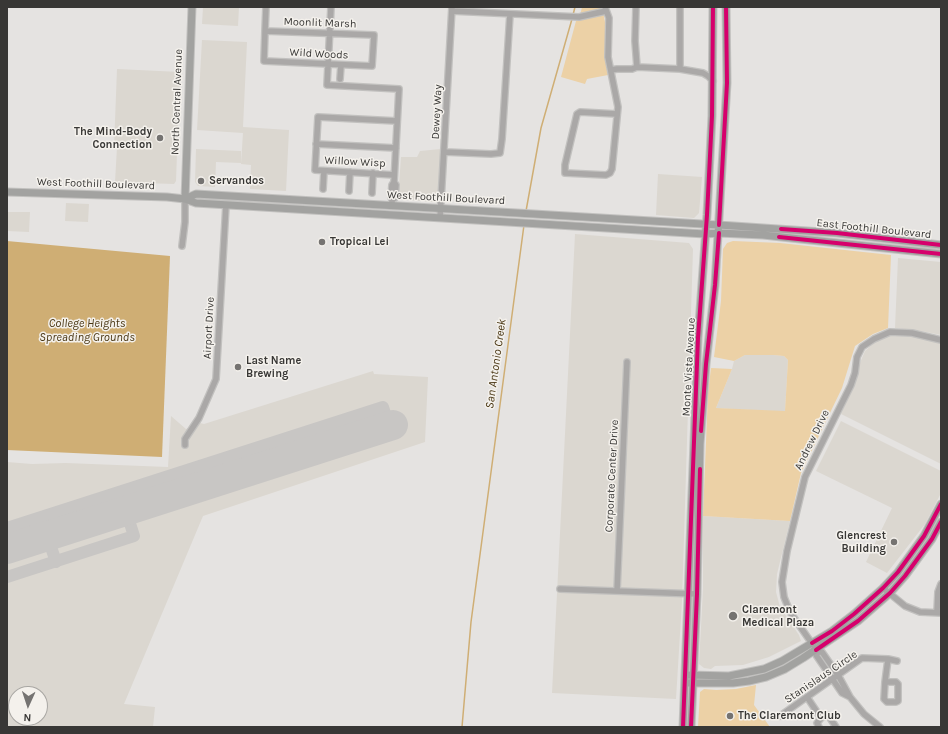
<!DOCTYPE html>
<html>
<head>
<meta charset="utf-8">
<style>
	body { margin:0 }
	#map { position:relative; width:948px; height:734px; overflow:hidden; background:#e5e3e1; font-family:Karla,sans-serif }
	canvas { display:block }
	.frame { position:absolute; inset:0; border:8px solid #383735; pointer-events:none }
	.north { position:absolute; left:8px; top:686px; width:40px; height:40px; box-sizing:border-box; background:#f4f1ec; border:1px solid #a9a7a3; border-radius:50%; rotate:183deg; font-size:11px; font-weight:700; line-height:16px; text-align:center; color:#383735 }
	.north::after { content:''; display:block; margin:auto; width:14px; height:18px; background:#757371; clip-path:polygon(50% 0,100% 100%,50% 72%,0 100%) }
</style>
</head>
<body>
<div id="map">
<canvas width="948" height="734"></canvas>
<div class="frame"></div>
<div class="north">N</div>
</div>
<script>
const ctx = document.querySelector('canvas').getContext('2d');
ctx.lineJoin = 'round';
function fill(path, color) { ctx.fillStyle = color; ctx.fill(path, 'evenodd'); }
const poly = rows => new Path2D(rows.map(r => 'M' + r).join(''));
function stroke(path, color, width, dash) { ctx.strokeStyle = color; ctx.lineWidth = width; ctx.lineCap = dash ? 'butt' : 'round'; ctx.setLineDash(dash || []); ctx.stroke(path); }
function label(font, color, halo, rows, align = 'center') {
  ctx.font = font + ' Karla,sans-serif'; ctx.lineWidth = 3; ctx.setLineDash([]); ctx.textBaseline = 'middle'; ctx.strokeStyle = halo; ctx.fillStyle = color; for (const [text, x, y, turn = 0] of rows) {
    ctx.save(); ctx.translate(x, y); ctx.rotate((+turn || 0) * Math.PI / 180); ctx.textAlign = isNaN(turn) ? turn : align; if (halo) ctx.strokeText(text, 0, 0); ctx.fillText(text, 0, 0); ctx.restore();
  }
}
fill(poly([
	[203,7,239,7,238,26,202,24],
	[202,40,247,42,243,127,289,130,286,191,250,189,251,165,241,164,243,133,197,130],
	[117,69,180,72,176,181,174,184,115,182,117,147,114,147],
	[196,149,241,151,241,163,216,162,215,187,198,186,195,182],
	[441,149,439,198,434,202,398,199,401,157,417,157,420,151],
	[658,174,702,177,699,213,694,218,656,215],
	[66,203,89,204,88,222,65,221],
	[7,212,30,212,29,232,7,231],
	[575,234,689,243,693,249,682,601,676,699,552,693],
	[898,258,941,262,941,335,921,331,895,328],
	[891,335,913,336,941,343,941,464,841,414,855,380,859,365,865,351,876,341],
	[745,355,773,355,784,356,788,360,785,412,716,408,732,369,734,361],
	[373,371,374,374,428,377,425,442,203,516,124,704,155,707,153,727,7,727,7,462,32,464,66,463,168,467,171,416,186,429,200,423,204,424],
	[16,694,40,694,40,718,16,718],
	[841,421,941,471,941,493,925,524,887,573,866,562,892,508,816,471],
	[703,516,790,521,777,574,776,592,780,607,799,635,801,641,769,657,743,665,715,666,711,669,704,668,699,664,703,589]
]), '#dbd7d0');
fill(poly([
	[582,7,602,7,605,22,605,57,608,75,587,79,585,84,561,77,576,21,579,20],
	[733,241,780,243,891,255,888,328,873,334,855,346,842,388,801,473,790,521,703,516,708,393,711,368,732,369,716,408,785,411,788,360,784,356,773,355,745,355,734,361,714,357,721,301,723,249,727,243],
	[756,685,754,705,770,727,698,727,700,692,704,689,716,690,736,689]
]), '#ecd1a6');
fill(poly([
	[7,241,170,256,162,457,7,450]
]), '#cfae74');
stroke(poly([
	[573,15,575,7],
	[526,211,541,128,572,19],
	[462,727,471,622,524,225]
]), '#cfae74', 1.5);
stroke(poly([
	[272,443,278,462],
	[41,517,56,562],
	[7,528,383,407,389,426],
	[7,577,134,536,120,492]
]), '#c8c6c4', 12);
stroke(poly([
	[7,549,393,425]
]), '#c8c6c4', 30);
const minor = poly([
	[331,7,327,85,399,89,394,182,392,185,391,197,392,200,392,205],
	[605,7,609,18,608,57,618,107,612,169,610,173,606,175,565,173,565,165,577,114,580,112,617,114],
	[636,7,635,41,637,67],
	[452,11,579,17,606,11],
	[265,31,374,35,372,66,264,61,265,31,266,7],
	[680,69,680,7],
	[611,70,617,69,632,69,637,67,680,69,703,73,708,76,713,81],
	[340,79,341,65],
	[316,144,396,148],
	[445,152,491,154,500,153,502,139,510,14],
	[394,175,315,170,318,117,397,121],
	[323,189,324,171],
	[349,191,350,172],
	[372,193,373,173],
	[392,200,395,198,396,185,394,182],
	[440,218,452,7],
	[182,246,185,222,185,199],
	[185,445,185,439,199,418,216,379,226,205],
	[883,588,905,606,920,612,941,613],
	[560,589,697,594],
	[617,591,627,362],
	[937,612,938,592,941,584],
	[813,645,790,612,784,597,782,582,787,551,805,477,851,385,855,373,857,357,862,347,874,339,890,332,912,333,941,340],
	[818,652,816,655,842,693,850,697,864,714,880,727],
	[818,652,822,652,838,675,850,697],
	[885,682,896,682,898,684,898,701,896,702,887,702,884,699,885,682,888,659],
	[807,697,821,718],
	[780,716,862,658,888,659,897,661],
	[819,727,817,723,821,718,828,715,836,727]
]);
const major = poly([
	[7,192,167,197,185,199,196,203,705,234,719,233,763,235,941,254],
	[185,199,196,194,719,225,837,233,941,245],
	[185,199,192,7],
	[690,675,729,676,764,669,782,661,832,631,854,614,883,588,898,572,924,536,941,504],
	[689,683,733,683,749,681,766,677,785,669,803,658,858,621,890,593,905,576,932,539,941,522],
	[683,727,698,338,707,215,712,116,713,7],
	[691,727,697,594,700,444,706,364,715,285,725,117,727,83,726,7]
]);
stroke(minor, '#c2c1bf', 8);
stroke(major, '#c2c1bf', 9);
stroke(minor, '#aaa8a7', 5.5);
stroke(major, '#a2a2a0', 7);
stroke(poly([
	[719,225,727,83,726,7],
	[781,229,837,233,941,245],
	[779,237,941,254],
	[701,431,706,364,715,285,719,233],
	[812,643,832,631,854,614,883,588,898,572,924,536,941,504],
	[816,650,858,621,890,593,905,576,932,539,941,522],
	[683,727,698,338,707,215,712,116,713,7],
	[691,727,697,594,700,469]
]), '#d6006c', 4);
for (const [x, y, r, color] of [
	[160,138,4,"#757371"],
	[201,181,4,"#757371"],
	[322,242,4,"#757371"],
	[238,367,4,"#757371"],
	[894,542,4,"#757371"],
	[733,616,5,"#757371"],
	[730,716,4,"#757371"]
]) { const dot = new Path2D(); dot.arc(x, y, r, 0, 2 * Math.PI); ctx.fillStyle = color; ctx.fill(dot); stroke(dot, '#f4f1ec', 1.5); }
label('11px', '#383735', '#f4f1ec', [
	["Moonlit Marsh",320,23,2],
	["Wild Woods",319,54,3],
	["North Central Avenue",177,102,-88],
	["Dewey Way",437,112,-87],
	["Willow Wisp",355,162,3],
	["West Foothill Boulevard",96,184,2],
	["West Foothill Boulevard",446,198,3],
	["East Foothill Boulevard",874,229,6],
	["Airport Drive",209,328,-87],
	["Monte Vista Avenue",689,367,-87],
	["Andrew Drive",812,440,-64],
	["Corporate Center Drive",612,476,-87],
	["Stanislaus Circle",821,677,-34]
]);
label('bold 11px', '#383735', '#f4f1ec', [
	["The Mind-Body",152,132,"right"],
	["Connection",152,145,"right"],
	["Servandos",209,181],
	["Tropical Lei",330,242],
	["Last Name",246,361],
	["Brewing",246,374],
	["Glencrest",886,536,"right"],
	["Building",886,549,"right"],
	["Claremont",742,610],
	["Medical Plaza",742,623],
	["The Claremont Club",738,716]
], 'left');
label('italic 12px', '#493613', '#f4f1ec', [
	["College Heights",87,324],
	["Spreading Grounds",87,338],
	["San Antonio Creek",496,364,-82]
]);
</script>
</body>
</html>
